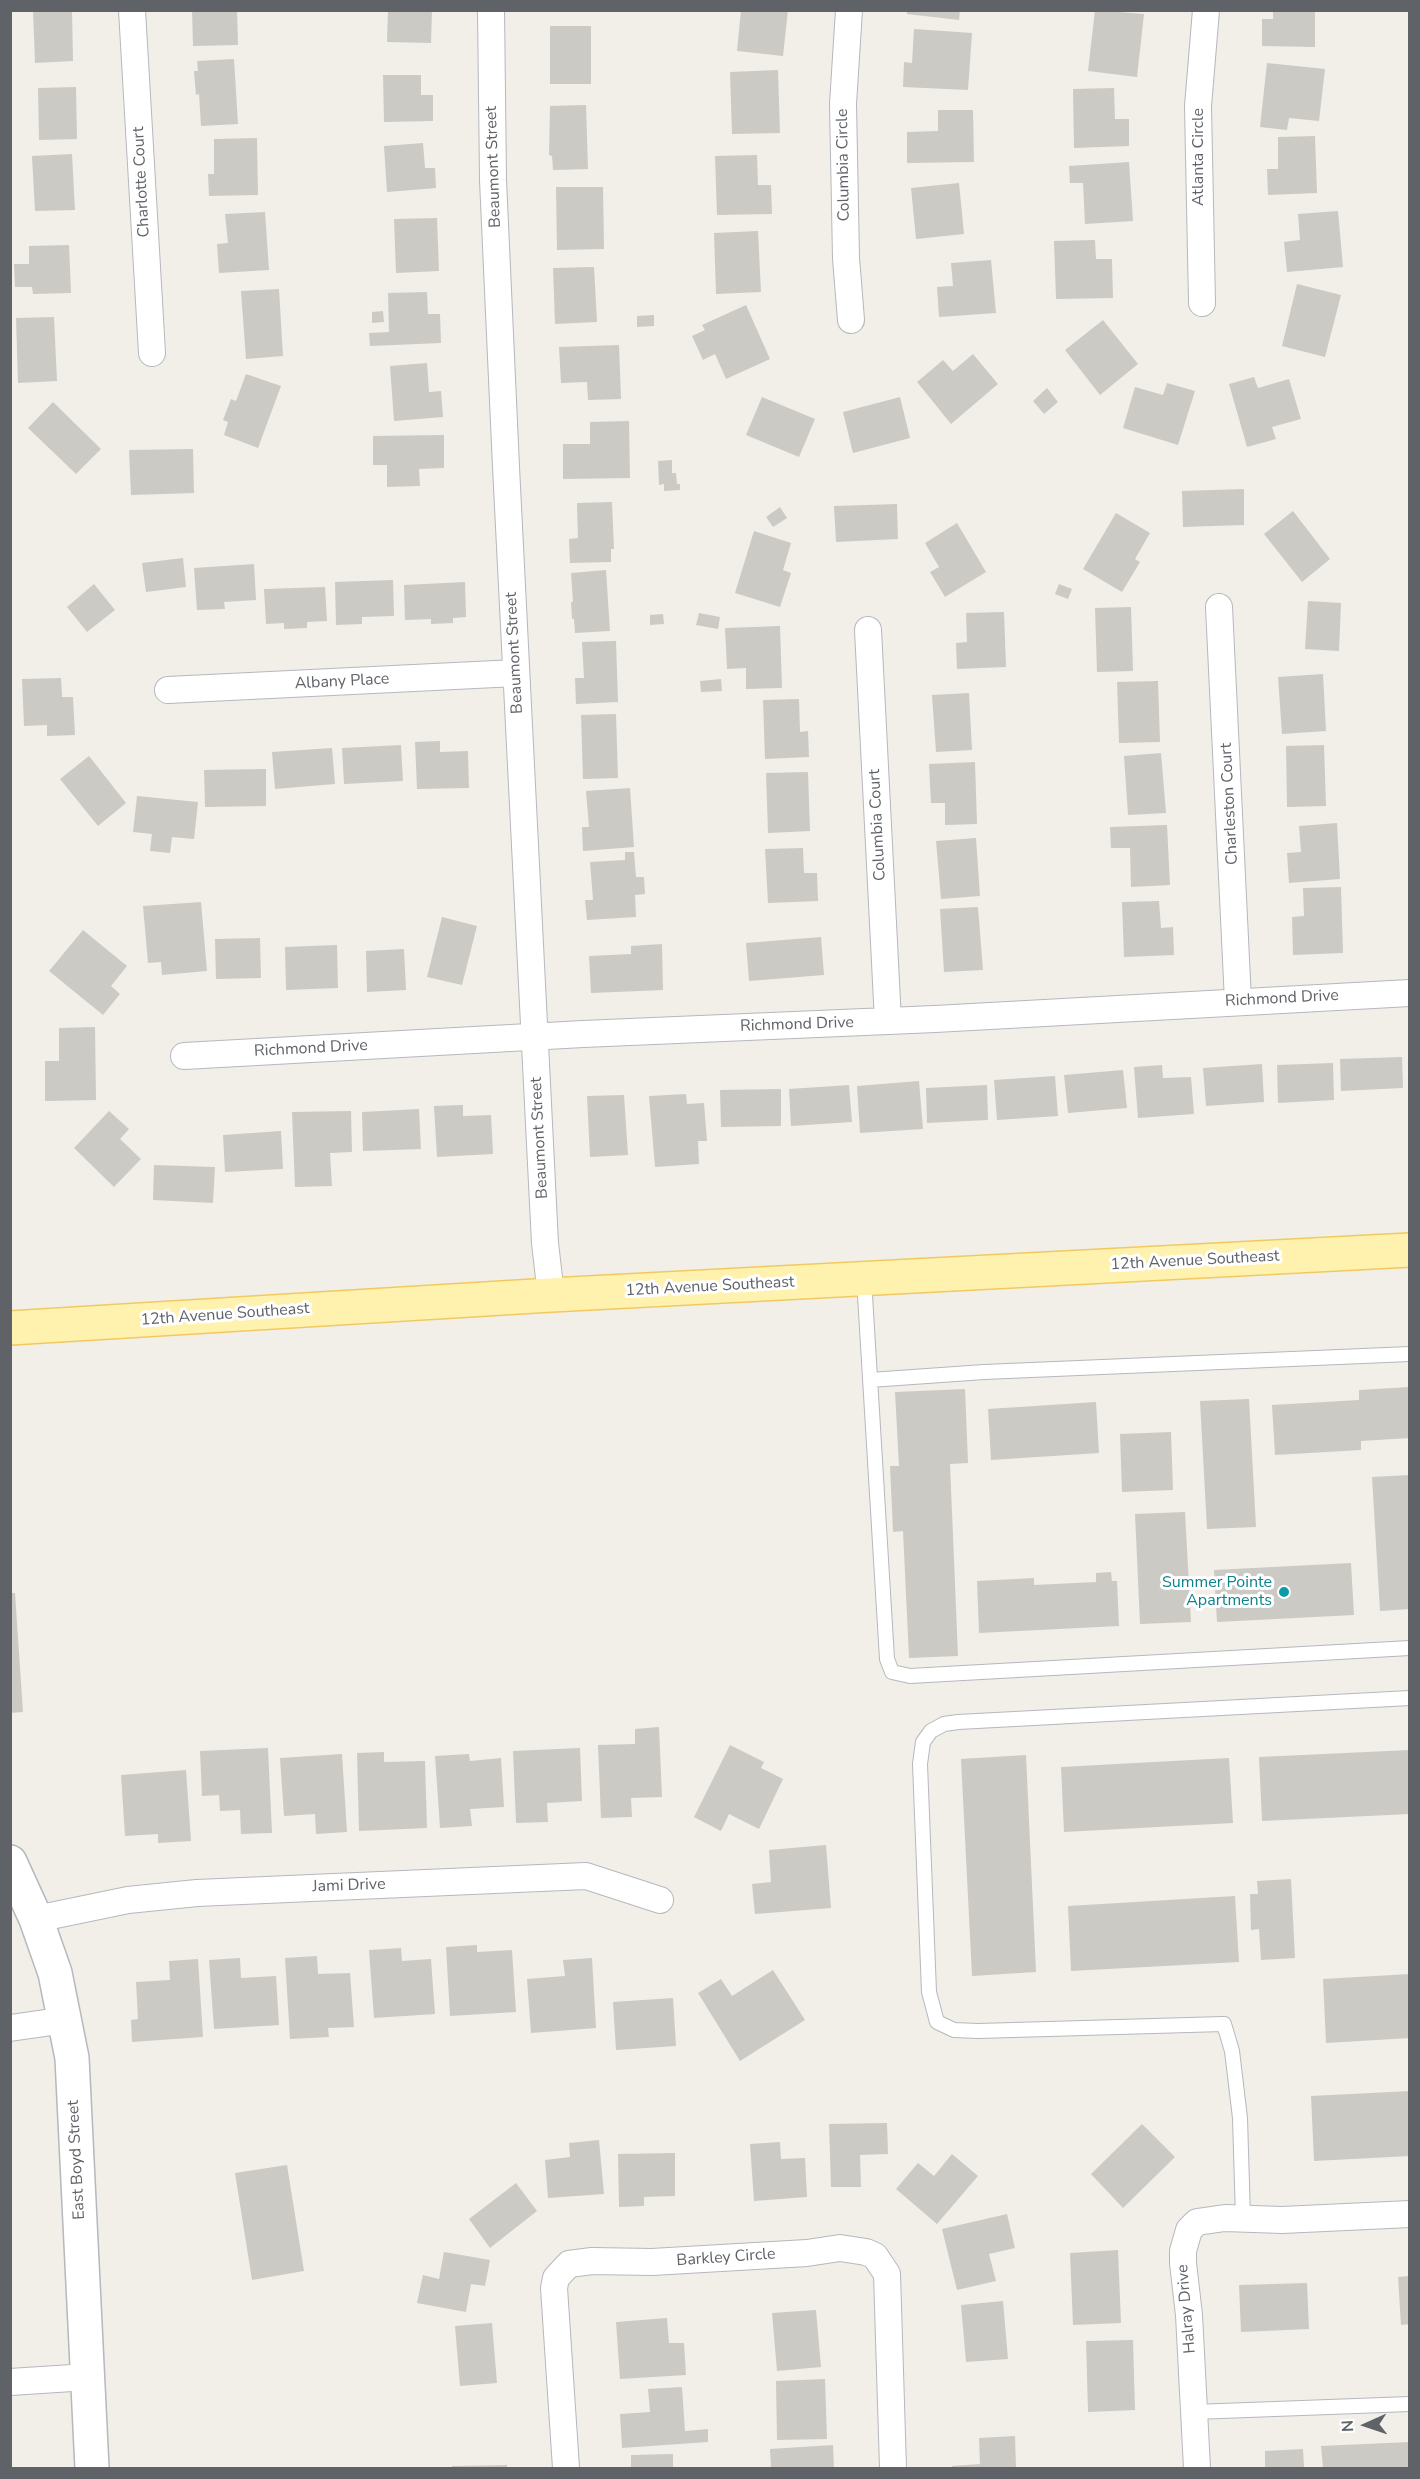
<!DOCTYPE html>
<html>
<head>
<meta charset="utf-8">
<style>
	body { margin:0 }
	#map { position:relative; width:1420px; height:2479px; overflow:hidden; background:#f1efe8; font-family:"Nunito Sans",sans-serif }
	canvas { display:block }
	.frame { position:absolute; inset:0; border:12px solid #5f6368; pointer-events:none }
	.north { position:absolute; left:1336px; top:2395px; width:60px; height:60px; -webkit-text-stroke:4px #fff; paint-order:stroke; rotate:267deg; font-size:16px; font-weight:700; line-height:24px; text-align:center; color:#5f6368 }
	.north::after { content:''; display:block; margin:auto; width:21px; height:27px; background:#5f6368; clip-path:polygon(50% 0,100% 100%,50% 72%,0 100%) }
</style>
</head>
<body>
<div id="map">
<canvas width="1420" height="2479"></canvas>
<div class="frame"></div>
<div class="north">N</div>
</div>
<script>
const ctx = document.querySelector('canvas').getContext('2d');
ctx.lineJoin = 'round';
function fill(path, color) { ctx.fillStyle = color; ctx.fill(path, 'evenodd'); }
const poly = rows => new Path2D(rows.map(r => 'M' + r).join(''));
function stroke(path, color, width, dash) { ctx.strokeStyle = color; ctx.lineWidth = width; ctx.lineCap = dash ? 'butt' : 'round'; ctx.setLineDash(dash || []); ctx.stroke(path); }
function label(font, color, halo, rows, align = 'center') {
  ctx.font = font + ' "Nunito Sans",sans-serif'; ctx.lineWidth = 6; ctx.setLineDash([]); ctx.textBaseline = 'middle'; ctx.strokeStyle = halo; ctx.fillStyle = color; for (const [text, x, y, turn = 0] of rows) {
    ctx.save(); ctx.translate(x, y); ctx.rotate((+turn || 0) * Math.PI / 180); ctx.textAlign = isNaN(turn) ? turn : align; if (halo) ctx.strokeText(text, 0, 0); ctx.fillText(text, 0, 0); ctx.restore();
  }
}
fill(poly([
	[33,10,72,10,73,61,35,63],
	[192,10,237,10,238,45,193,46],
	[388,10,432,10,431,43,387,42],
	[741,10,788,10,783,56,737,51],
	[907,10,960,10,959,20,907,14],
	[1095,10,1144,14,1137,77,1088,71],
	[1273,10,1315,10,1315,47,1262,46,1262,19,1273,19],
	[550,26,591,26,591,84,550,84],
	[914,29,972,33,968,90,903,87,904,62,912,63],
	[234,59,238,124,201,126,199,94,196,95,194,71,198,71,197,61],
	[1267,63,1325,69,1319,121,1289,118,1287,130,1260,127],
	[778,70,780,133,732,134,730,72],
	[383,75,421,75,421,95,433,95,433,121,384,122],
	[76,87,77,139,39,140,38,88],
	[1114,88,1115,119,1129,119,1129,146,1074,148,1073,89],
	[586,105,588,169,553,170,552,156,549,155,550,106],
	[938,110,973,110,974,162,907,163,907,132,938,131],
	[1315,136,1317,193,1268,195,1267,169,1278,169,1278,137],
	[257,138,258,195,209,196,208,174,214,174,214,139],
	[423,143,425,168,435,168,436,188,387,192,384,146],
	[72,154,75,210,35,211,32,156],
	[757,155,758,185,771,185,772,214,717,215,715,156],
	[1129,162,1133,221,1085,224,1083,183,1070,183,1069,166],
	[959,183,964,234,916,239,911,188],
	[556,187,603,187,604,249,557,250],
	[1338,211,1343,267,1287,272,1284,242,1300,240,1298,214],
	[265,212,269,270,219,273,217,244,228,243,225,214],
	[437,218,439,271,396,273,394,219],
	[758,231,761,292,716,294,714,233],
	[1095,240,1096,259,1112,259,1113,298,1056,299,1054,241],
	[69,245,71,293,33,294,32,287,15,287,14,264,29,264,29,246],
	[991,260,996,313,939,317,937,287,953,286,951,263],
	[594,267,597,322,555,324,553,268],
	[1297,284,1341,295,1325,357,1282,346],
	[279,289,283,356,246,359,241,291],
	[427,292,428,314,440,314,441,343,370,346,369,333,389,332,388,293],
	[746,305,770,359,726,379,715,354,703,360,692,336,705,330,702,325],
	[383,311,384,322,372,323,372,312],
	[654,315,654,326,637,327,637,316],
	[54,317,57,381,18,383,16,318],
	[1103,320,1138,364,1100,395,1065,350],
	[619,345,621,399,588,400,587,382,561,383,559,347],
	[973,354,998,384,951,424,917,382,943,360,953,371],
	[427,363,429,392,441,391,443,417,394,421,390,366],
	[246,374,281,386,258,448,224,435,228,422,223,420,231,399,236,401],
	[1254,377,1258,388,1289,379,1301,419,1272,427,1276,439,1247,447,1229,384],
	[1167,383,1195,391,1178,445,1123,428,1135,387,1163,395],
	[1047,388,1058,402,1044,414,1033,401],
	[762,397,815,419,799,457,746,435],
	[900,397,910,438,853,453,843,412],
	[53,402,101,449,76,474,28,428],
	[629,421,630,478,563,479,563,444,590,444,590,422],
	[444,435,444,468,419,469,420,486,387,487,387,465,373,465,373,436],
	[193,449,194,493,131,495,129,450],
	[672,460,672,473,676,473,677,484,680,484,680,490,664,491,664,484,659,485,658,461],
	[1244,489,1244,525,1183,527,1182,491],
	[612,502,614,549,611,549,611,562,570,563,569,539,578,538,577,503],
	[897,504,898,539,836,542,834,506],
	[780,507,787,518,773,527,766,517],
	[1293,511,1330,559,1302,582,1264,534],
	[1116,513,1150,533,1135,559,1140,562,1122,592,1083,569],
	[957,523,986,572,945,597,930,572,939,567,925,543],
	[754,531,791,543,783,570,791,573,780,607,735,593],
	[183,558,186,587,146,592,142,563],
	[254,564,256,600,224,602,225,609,197,610,194,568],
	[606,570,610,631,575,633,574,619,572,619,571,602,573,602,571,573],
	[393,580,394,616,362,617,362,624,336,625,335,582],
	[465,582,466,617,453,618,453,623,431,624,431,619,405,620,404,585],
	[94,584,115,610,87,632,67,607],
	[1059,584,1072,589,1068,599,1055,594],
	[325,587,327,621,307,622,307,628,284,629,284,623,266,624,264,589],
	[1308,601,1341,603,1339,651,1305,649],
	[1131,607,1133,671,1097,672,1095,608],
	[1004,612,1006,667,957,669,956,643,967,642,966,613],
	[699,613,720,617,718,629,696,625],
	[663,614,664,624,650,625,650,615],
	[780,626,782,688,746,689,746,668,727,669,725,628],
	[616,641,618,702,576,704,575,678,584,678,582,642],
	[1323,674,1326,731,1282,734,1278,677],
	[61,678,62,697,73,697,75,735,47,736,47,725,24,726,22,679],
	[721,679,722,691,701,692,700,681],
	[1158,681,1160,742,1119,743,1117,682],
	[969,693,972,750,936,752,932,695],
	[799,699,800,732,808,731,809,757,765,759,763,700],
	[616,714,618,778,583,779,581,715],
	[440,741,440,752,468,751,469,788,417,789,415,742],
	[401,745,403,781,344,784,342,748],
	[1324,745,1326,806,1287,807,1286,746],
	[332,748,335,784,275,789,272,752],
	[1161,753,1166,813,1128,815,1124,756],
	[89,756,126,803,98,826,60,779],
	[975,762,977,824,945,825,945,803,931,803,929,764],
	[266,769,266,806,205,807,204,770],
	[808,772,810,831,768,833,766,773],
	[630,788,634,847,583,851,582,827,589,827,586,791],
	[137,796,198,802,194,839,172,837,170,853,150,851,152,834,133,832],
	[1337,823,1340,879,1289,883,1287,853,1301,852,1299,826],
	[1167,825,1170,885,1131,887,1130,848,1111,848,1110,827],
	[976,838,980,896,941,899,936,841],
	[803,848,804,873,817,873,818,901,768,903,765,849],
	[625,852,634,852,636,877,644,877,645,894,635,895,636,917,587,920,585,900,593,900,590,862,625,860],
	[1341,887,1343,953,1293,955,1292,917,1304,916,1303,888],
	[1159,901,1161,928,1173,927,1174,955,1124,957,1122,902],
	[201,902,207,971,162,975,161,962,148,963,143,906],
	[978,907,983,970,944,972,940,909],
	[442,917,477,926,462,985,427,977],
	[83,930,127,966,111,986,120,994,103,1015,49,971],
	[821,937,824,975,749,981,746,943],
	[260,938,261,978,216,979,215,939],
	[662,944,663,990,591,993,589,956,631,954,631,946],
	[337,945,338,988,286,990,285,947],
	[404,949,406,990,367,992,366,951],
	[95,1027,96,1100,45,1101,45,1061,59,1061,59,1028],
	[1402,1057,1403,1088,1341,1091,1340,1059],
	[1333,1063,1334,1100,1278,1103,1277,1065],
	[1262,1064,1264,1102,1206,1106,1203,1068],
	[1162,1065,1163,1078,1191,1077,1194,1114,1138,1118,1134,1067],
	[1123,1070,1127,1108,1068,1113,1064,1075],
	[1055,1076,1058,1116,997,1120,994,1080],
	[919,1081,923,1129,860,1133,857,1086],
	[849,1085,852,1122,791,1126,789,1089],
	[987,1085,988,1120,927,1123,926,1088],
	[781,1089,781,1126,721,1127,720,1090],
	[686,1094,687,1104,704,1103,707,1141,698,1141,699,1164,655,1167,649,1096],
	[624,1095,628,1155,590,1157,587,1096],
	[463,1105,463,1116,491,1115,493,1154,437,1157,434,1106],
	[419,1109,421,1149,363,1151,362,1112],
	[109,1111,129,1129,120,1139,141,1159,114,1187,74,1148],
	[351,1111,352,1152,330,1153,332,1186,295,1187,292,1112],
	[281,1131,283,1169,225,1172,223,1135],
	[154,1165,215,1167,213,1203,153,1200],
	[1410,1387,1410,1438,1361,1441,1361,1450,1275,1455,1272,1405,1359,1400,1359,1390],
	[965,1389,968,1463,950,1464,958,1656,909,1658,903,1531,893,1532,890,1466,899,1466,895,1392],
	[1249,1399,1256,1527,1207,1529,1200,1401],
	[1096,1402,1099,1453,991,1460,988,1409],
	[1171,1432,1173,1490,1122,1492,1120,1434],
	[1410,1475,1410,1609,1380,1611,1372,1477],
	[1185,1512,1191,1622,1140,1624,1135,1514],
	[1351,1563,1354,1615,1217,1622,1214,1570],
	[1111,1572,1112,1581,1117,1581,1119,1626,979,1633,977,1581,1034,1578,1034,1585,1096,1582,1096,1573],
	[10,1593,15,1593,23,1712,10,1713],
	[659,1727,662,1797,631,1798,632,1817,601,1818,598,1745,635,1744,635,1729],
	[730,1745,764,1762,761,1768,783,1779,759,1829,729,1814,721,1831,694,1817],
	[268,1748,272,1833,241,1834,240,1810,220,1811,219,1795,202,1796,200,1751],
	[580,1748,582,1801,547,1803,548,1822,516,1823,513,1751],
	[1410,1750,1410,1814,1262,1821,1259,1757],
	[384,1752,384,1762,425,1761,427,1828,359,1831,357,1753],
	[342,1754,347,1832,316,1834,315,1814,284,1816,280,1758],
	[469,1754,470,1761,501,1758,504,1807,470,1809,472,1826,440,1828,435,1756],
	[1026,1755,1036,1972,972,1976,961,1759],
	[1229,1758,1233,1823,1064,1832,1061,1767],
	[186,1770,191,1841,158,1843,158,1834,125,1836,121,1775],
	[826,1845,831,1908,755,1914,752,1884,771,1882,769,1850],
	[1291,1879,1295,1958,1261,1960,1259,1929,1251,1930,1250,1894,1258,1894,1257,1881],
	[1235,1896,1239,1962,1071,1971,1068,1906],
	[477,1945,477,1952,512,1950,516,2012,450,2016,446,1947],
	[401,1948,402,1961,431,1959,435,2014,374,2018,369,1950],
	[317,1956,318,1974,350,1973,354,2027,328,2028,329,2037,290,2039,285,1958],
	[240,1958,241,1978,276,1976,279,2025,214,2029,209,1960],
	[592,1958,596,2028,531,2033,527,1979,565,1976,563,1960],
	[198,1959,203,2037,132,2042,131,2020,138,2019,136,1982,170,1980,169,1961],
	[773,1970,805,2020,740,2061,698,1993,721,1979,732,1996],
	[1410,1974,1410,2038,1326,2043,1323,1979],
	[673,1998,676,2046,616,2050,613,2002],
	[1410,2091,1410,2156,1314,2161,1311,2096],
	[887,2123,888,2154,860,2155,861,2187,831,2187,829,2124],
	[1142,2124,1175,2157,1123,2208,1091,2174],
	[599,2140,604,2194,548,2198,545,2160,570,2157,569,2143],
	[780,2142,781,2159,805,2158,807,2197,754,2201,750,2144],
	[675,2153,675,2196,644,2197,644,2206,619,2207,618,2154],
	[952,2154,978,2176,937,2224,896,2189,918,2163,934,2176],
	[287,2165,304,2271,252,2280,235,2173],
	[516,2183,537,2211,490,2248,469,2219],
	[1007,2214,1015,2248,989,2254,996,2281,957,2290,942,2229],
	[1118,2250,1121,2323,1073,2325,1070,2253],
	[444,2252,490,2260,485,2286,471,2284,466,2312,417,2303,423,2275,439,2279],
	[1410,2276,1410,2324,1401,2325,1398,2277],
	[1307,2283,1309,2329,1241,2332,1239,2285],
	[1003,2301,1008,2359,966,2362,961,2305],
	[816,2310,821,2367,777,2371,772,2313],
	[667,2318,669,2343,684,2343,686,2375,620,2379,616,2322],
	[492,2323,497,2383,460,2386,455,2326],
	[1133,2340,1135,2410,1088,2412,1086,2341],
	[825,2379,827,2439,777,2440,776,2381],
	[682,2387,685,2431,708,2429,708,2442,622,2448,620,2414,650,2412,648,2389],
	[1015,2436,1016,2468,952,2468,952,2466,980,2464,979,2438],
	[1410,2442,1410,2468,1323,2468,1321,2446],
	[833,2445,834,2468,771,2468,770,2449],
	[1303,2449,1304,2468,1265,2468,1265,2451],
	[673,2454,673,2468,631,2468,631,2455],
	[507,2465,507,2468,452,2468,452,2466]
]), '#cccac5');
const service = poly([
	[864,1279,887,1659,892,1672,910,1676,1410,1648],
	[870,1380,984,1372,1410,1354],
	[1243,2218,1240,2118,1232,2051,1224,2024,978,2031,954,2030,937,2022,929,1992,920,1764,923,1742,931,1731,944,1724,958,1722,1410,1698],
	[1194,2412,1410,2404]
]);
const minor = poly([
	[132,10,152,353],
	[491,10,493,180,506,467,545,1243,551,1295],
	[849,10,843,104,846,258,851,320],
	[1202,303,1198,106,1206,10],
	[1219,607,1238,1001],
	[868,630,888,1021],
	[168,690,516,673],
	[184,1056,583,1034,935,1019,1410,993],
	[36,1919,128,1900,197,1893,586,1876,660,1900],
	[10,2028,66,2020],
	[10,2382,88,2377],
	[566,2468,554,2288,556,2278,569,2264,592,2261,652,2262,807,2253,840,2248,866,2252,875,2256,887,2274,893,2468],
	[1197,2468,1189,2315,1183,2263,1183,2251,1189,2230,1197,2222,1225,2218,1282,2220,1410,2214]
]);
const tertiary = poly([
	[10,1862,36,1919,55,1973,72,2058,92,2468]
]);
const primary = poly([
	[10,1328,551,1295,1410,1250]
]);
stroke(service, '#b5b8bc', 16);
stroke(minor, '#b5b8bc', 28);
stroke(tertiary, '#b5b8bc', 36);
stroke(primary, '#f2c960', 36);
stroke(service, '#fff', 14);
stroke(minor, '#fff', 26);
stroke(tertiary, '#fff', 33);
stroke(primary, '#fff2af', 33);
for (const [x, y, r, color] of [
	[1284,1592,6,"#0f9aa8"]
]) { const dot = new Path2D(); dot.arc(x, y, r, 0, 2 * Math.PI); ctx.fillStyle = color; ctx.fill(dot); stroke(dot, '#fff', 2); }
label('16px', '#5f6368', '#fff', [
	["Atlanta Circle",1199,157,-90],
	["Columbia Circle",844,165,-91],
	["Beaumont Street",494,167,-92],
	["Charlotte Court",142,182,-93],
	["Beaumont Street",515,653,-93],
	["Albany Place",342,682,-3],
	["Charleston Court",1230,804,-93],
	["Columbia Court",878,825,-93],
	["Richmond Drive",1282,999,-3],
	["Richmond Drive",797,1025,-2],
	["Richmond Drive",311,1049,-3],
	["Beaumont Street",540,1138,-93],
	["12th Avenue Southeast",1195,1261,-3],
	["12th Avenue Southeast",710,1287,-3],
	["12th Avenue Southeast",225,1315,-4],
	["Jami Drive",349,1886,-2],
	["East Boyd Street",77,2160,-93],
	["Barkley Circle",726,2258,-4],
	["Halray Drive",1187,2309,-95]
]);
label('16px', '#0d838f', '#fff', [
	["Summer Pointe",1272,1583],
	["Apartments",1272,1601]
], 'right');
</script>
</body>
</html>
